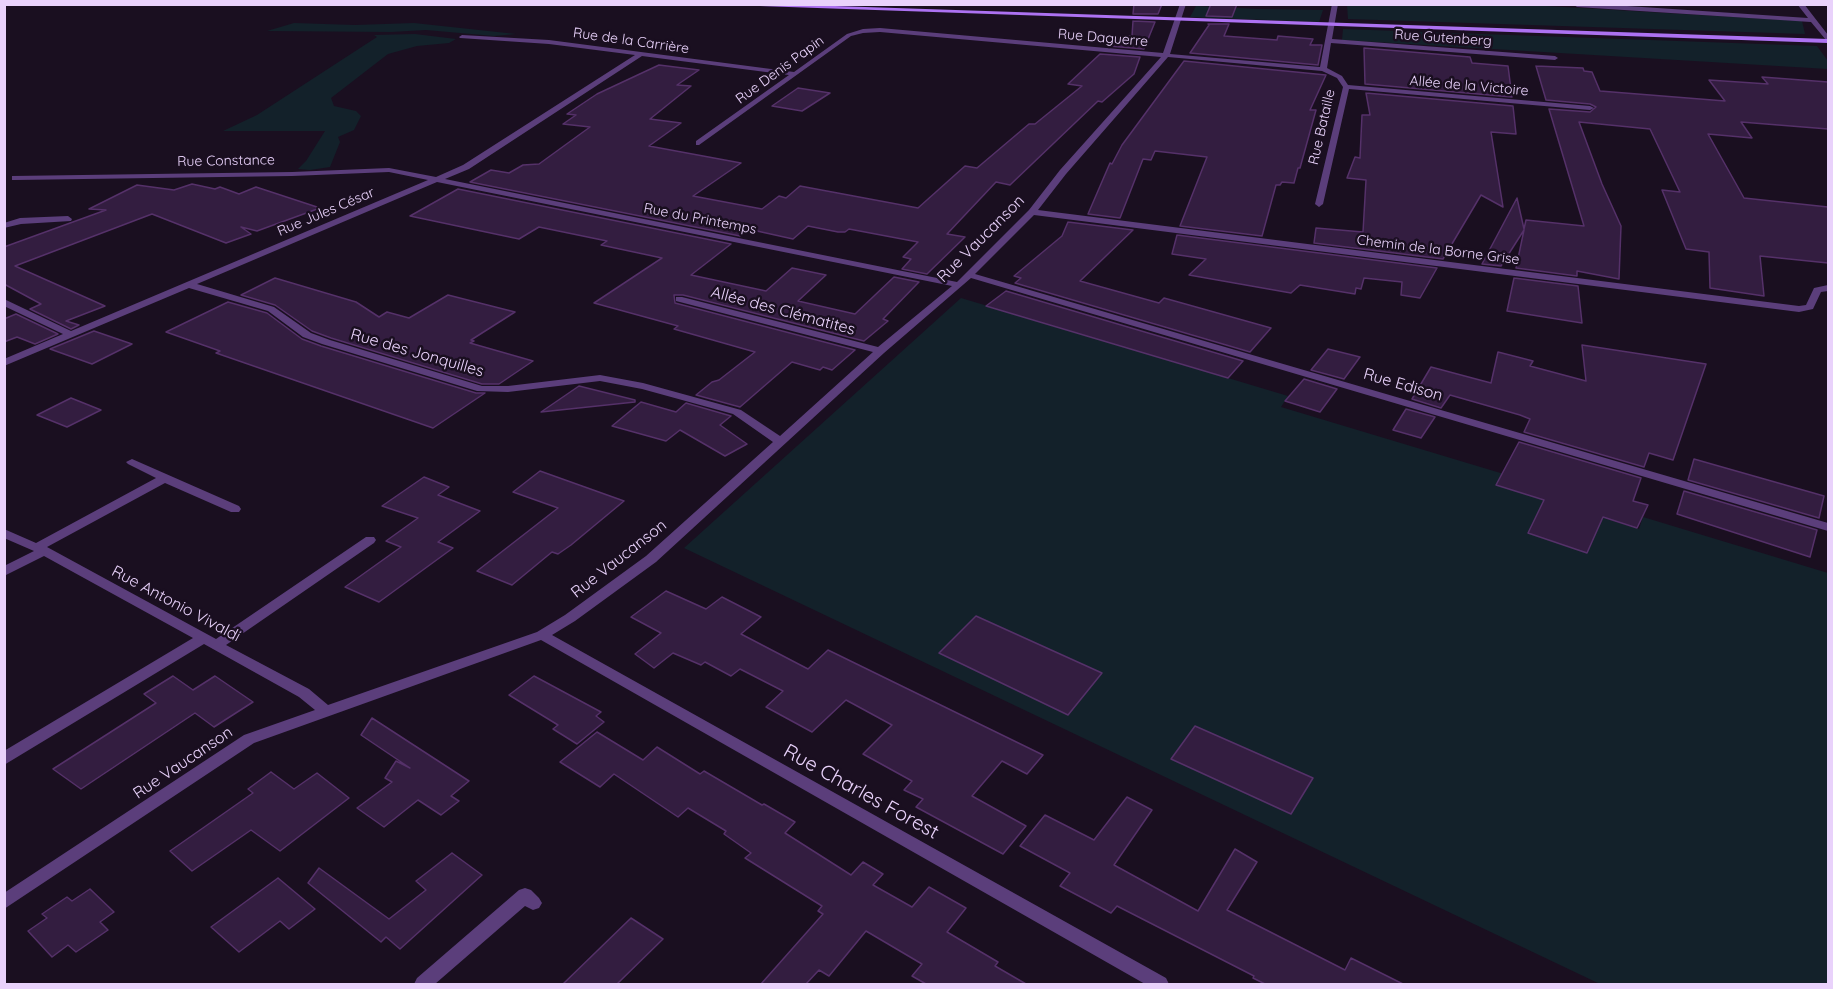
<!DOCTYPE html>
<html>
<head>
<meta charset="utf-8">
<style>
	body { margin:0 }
	#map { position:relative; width:1833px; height:989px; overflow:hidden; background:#1a0f20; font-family:Quicksand,sans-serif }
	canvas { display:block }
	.frame { position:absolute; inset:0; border:6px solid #e9d2fb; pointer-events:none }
</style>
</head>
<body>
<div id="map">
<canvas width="1833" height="989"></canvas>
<div class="frame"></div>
</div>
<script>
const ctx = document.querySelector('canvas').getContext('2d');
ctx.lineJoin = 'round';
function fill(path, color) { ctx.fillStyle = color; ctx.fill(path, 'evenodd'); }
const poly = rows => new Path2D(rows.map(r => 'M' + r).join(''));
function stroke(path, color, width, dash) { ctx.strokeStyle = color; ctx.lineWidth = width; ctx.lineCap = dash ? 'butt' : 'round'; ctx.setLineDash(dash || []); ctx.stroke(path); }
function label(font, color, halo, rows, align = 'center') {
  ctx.font = font + ' Quicksand,sans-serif'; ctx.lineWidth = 5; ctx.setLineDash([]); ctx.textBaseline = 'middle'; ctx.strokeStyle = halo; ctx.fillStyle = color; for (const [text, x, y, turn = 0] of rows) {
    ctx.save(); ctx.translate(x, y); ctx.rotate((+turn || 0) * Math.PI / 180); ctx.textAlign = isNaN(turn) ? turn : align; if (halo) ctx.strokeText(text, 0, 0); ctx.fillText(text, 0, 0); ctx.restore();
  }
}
fill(poly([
	[1347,5,1529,5,1802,21,1805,34,1348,19],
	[1196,6,1259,9,1323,10,1319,22,1190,17],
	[294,23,355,25,414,23,516,34,494,36,426,30,391,32,267,31],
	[1343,29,1817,46,1828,61,1828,69,1342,40],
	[415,34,456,39,449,43,417,46,388,54,331,98,334,106,356,111,361,116,354,130,338,137,340,142,330,167,310,170,298,169,306,161,325,131,223,131,257,115,377,37,374,35],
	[961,298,1288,396,1281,407,1537,484,1533,496,1639,529,1643,517,1828,573,1828,984,1600,984,684,548]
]), '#13212a');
const building = poly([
	[1134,4,1162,4,1158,14,1133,14,1134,4],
	[1211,4,1237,4,1232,17,1206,16,1211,4],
	[1133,21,1155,22,1144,49,1109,46,1123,36,1132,36,1133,21],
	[1208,24,1229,24,1224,36,1277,40,1278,36,1313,39,1310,45,1322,45,1318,65,1190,53,1209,25,1208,24],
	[1364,48,1470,57,1472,63,1508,66,1512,97,1365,84,1364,48],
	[1100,54,1140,57,1134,74,1102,102,1098,101,1010,185,996,182,947,234,965,237,927,274,902,269,911,259,903,257,918,242,849,229,845,232,838,232,808,226,793,239,748,229,740,236,470,182,491,170,509,173,523,165,539,164,590,127,563,124,576,115,567,114,597,94,659,65,699,70,677,85,691,86,650,119,681,123,649,146,741,163,693,196,762,209,779,196,786,198,800,186,918,208,965,166,977,168,1029,124,1035,124,1082,86,1068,84,1100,54],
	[1184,61,1326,75,1310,110,1316,110,1300,168,1298,168,1294,183,1282,182,1280,185,1276,185,1262,236,1180,226,1207,157,1155,151,1151,160,1143,159,1120,218,1088,214,1110,163,1112,164,1122,145,1184,61],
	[1536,66,1583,68,1584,71,1592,72,1600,91,1725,101,1709,80,1768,84,1762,77,1828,82,1828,129,1741,122,1752,138,1708,134,1744,198,1828,207,1828,263,1760,256,1764,296,1710,288,1709,252,1686,249,1662,190,1680,192,1650,129,1579,122,1602,184,1621,226,1619,279,1577,271,1577,276,1516,268,1524,230,1501,266,1482,264,1517,198,1524,229,1526,220,1584,226,1549,109,1590,112,1596,107,1590,104,1546,100,1536,66],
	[798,88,830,93,802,111,772,106,798,88],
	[1366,93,1513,106,1516,134,1491,132,1503,207,1481,195,1443,259,1314,243,1316,228,1363,232,1366,180,1347,178,1355,157,1360,158,1362,115,1370,115,1366,93],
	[192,184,215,189,220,187,239,194,256,187,320,208,257,231,241,227,251,234,226,243,152,214,15,266,105,306,66,321,79,325,71,329,30,309,41,304,4,284,4,247,106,210,89,209,137,185,174,190,192,184],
	[458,189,731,244,691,275,766,291,792,268,826,275,798,301,855,314,894,277,919,282,883,319,888,321,864,341,683,295,674,295,675,303,855,350,832,370,823,367,820,370,792,362,740,407,696,395,712,382,719,380,755,352,674,329,678,326,594,303,662,258,601,245,607,241,539,227,519,239,410,216,458,189],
	[1068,222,1133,230,1080,281,1159,303,1164,298,1271,328,1250,352,1015,283,1021,278,1014,276,1062,236,1068,222],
	[1177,235,1437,268,1420,298,1401,295,1402,282,1364,278,1361,289,1356,288,1355,294,1300,285,1291,293,1189,275,1206,259,1172,254,1177,235],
	[275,278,356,302,379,317,387,312,409,318,448,295,515,312,471,340,474,341,470,343,533,361,499,384,482,384,331,338,312,331,275,305,241,295,275,278],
	[1514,278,1578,286,1582,323,1507,311,1514,278],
	[1006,291,1243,361,1228,378,986,306,1006,291],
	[228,302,267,313,302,339,321,346,476,393,485,393,433,428,216,353,220,351,166,332,228,302],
	[16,314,58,334,35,344,17,337,4,342,4,319,16,314],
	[94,331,132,344,92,364,50,349,94,331],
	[1582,345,1706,364,1673,460,1649,453,1644,467,1524,432,1530,419,1520,415,1450,395,1441,408,1412,399,1431,367,1491,383,1498,352,1533,361,1530,366,1586,381,1582,345],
	[1328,349,1360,357,1344,379,1311,370,1328,349],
	[1304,379,1337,389,1320,412,1285,401,1304,379],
	[579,386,635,400,635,402,541,412,579,386],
	[71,398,101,410,67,427,37,415,71,398],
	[641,402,676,412,686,403,731,416,720,425,747,444,725,456,680,430,666,441,612,426,641,402],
	[1406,409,1435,417,1421,438,1393,430,1406,409],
	[1519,442,1641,478,1633,501,1648,505,1637,528,1603,517,1587,553,1528,533,1544,500,1496,485,1519,442],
	[1694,459,1824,496,1819,518,1688,480,1694,459],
	[540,471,624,501,571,545,558,554,552,552,512,585,477,571,558,508,513,492,540,471],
	[424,477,449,487,438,495,480,511,438,542,453,548,379,602,345,587,401,547,386,541,418,518,382,506,424,477],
	[1684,491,1817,530,1810,557,1677,514,1684,491],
	[666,591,706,609,722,597,761,617,741,634,808,669,828,650,1043,755,1027,774,1002,761,972,796,1026,826,1003,854,916,807,923,799,904,790,912,781,863,754,892,725,846,700,812,732,766,707,783,691,740,669,731,676,705,662,701,665,673,653,654,668,635,654,661,633,631,617,666,591],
	[976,616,1102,673,1068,715,939,653,976,616],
	[173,676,193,690,215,676,253,702,214,727,195,713,81,789,53,769,156,703,144,694,173,676],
	[534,676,601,712,596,716,604,722,577,744,553,729,558,725,509,695,534,676],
	[372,718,469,781,451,796,459,801,441,815,418,800,384,827,357,808,392,782,385,778,396,761,410,768,361,735,372,718],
	[1195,726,1313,778,1291,814,1171,759,1195,726],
	[597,732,643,760,657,747,700,774,704,771,762,805,764,804,795,822,785,833,851,875,863,862,883,874,873,885,912,907,929,887,966,908,947,932,998,962,995,966,1026,984,926,984,912,976,922,964,866,931,829,976,819,970,806,984,761,984,823,914,818,911,822,906,745,858,751,853,724,834,726,831,688,808,678,817,614,774,600,787,560,762,597,732],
	[271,772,294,789,317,773,349,798,280,851,251,830,192,871,170,851,253,793,248,789,271,772],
	[1127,797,1152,810,1114,865,1198,911,1235,849,1257,862,1227,910,1345,970,1351,958,1403,984,1265,984,1253,978,1254,976,1117,906,1111,913,1060,886,1070,873,1020,846,1045,815,1094,840,1127,797],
	[452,853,482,875,400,949,386,937,381,942,308,883,319,868,389,919,426,890,416,881,452,853],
	[278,878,315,909,289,929,280,921,239,952,211,927,278,878],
	[90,889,114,912,100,922,108,930,76,952,68,945,52,957,28,931,47,918,42,914,67,897,72,901,90,889],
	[631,918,663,939,617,984,563,984,631,918]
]);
fill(building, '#331d40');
stroke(building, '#553169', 1.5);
fill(poly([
	[1180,4,1186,4,1170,54,1320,67,1332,4,1338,4,1332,39,1555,56,1558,58,1555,60,1331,43,1327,68,1342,76,1348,85,1590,106,1594,108,1590,110,1349,89,1323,204,1319,207,1315,204,1343,87,1337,78,1322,71,1168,57,1066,174,1038,210,1799,306,1806,305,1814,288,1828,285,1828,291,1821,292,1813,309,1799,312,1034,215,975,274,1828,523,1828,531,971,278,884,353,656,562,575,621,552,635,1166,978,1169,984,1145,984,541,640,254,743,4,909,4,893,244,735,315,710,299,697,204,644,4,765,4,751,193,638,44,556,4,576,4,566,34,551,4,538,4,529,36,543,156,478,128,464,126,462,132,459,239,506,241,509,239,512,231,512,165,483,47,547,216,639,366,537,374,537,376,540,374,543,226,645,309,689,328,705,537,632,565,615,646,556,773,442,733,414,642,389,600,381,508,392,477,391,322,344,303,337,268,311,189,288,4,366,4,359,63,334,4,306,4,299,71,331,428,180,389,172,292,176,15,180,12,180,12,176,292,172,389,168,436,177,463,165,635,55,549,44,460,38,459,37,462,35,549,40,794,72,847,34,863,29,880,28,1163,53,1180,4],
	[880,32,1161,57,1060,170,1029,210,957,282,445,179,469,169,642,56,789,75,696,141,696,145,699,145,851,36,863,33,880,32],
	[437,182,952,286,878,347,682,297,676,297,676,301,873,352,780,436,741,410,643,383,600,375,508,386,482,386,330,340,311,333,274,307,197,284,437,182],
	[1597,4,1808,18,1797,4,1804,4,1828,35,1828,41,1826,40,1811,22,1577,7,1574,5,1597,4],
	[68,216,72,219,71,221,21,224,4,228,4,223,20,218,68,216],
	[525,888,531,890,539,898,542,903,539,908,533,910,525,906,435,984,414,984,417,978,519,890,525,888]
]), '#5b3e7b');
fill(poly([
	[702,4,775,4,1828,39,1828,43,702,4]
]), '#ad72f2');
label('14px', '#e9d2fb', '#1a0f20', [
	["Rue Daguerre",1103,38,5],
	["Rue Gutenberg",1443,38,4],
	["Rue de la Carrière",631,41,8],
	["Rue Denis Papin",780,70,-36],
	["Allée de la Victoire",1469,86,5],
	["Rue Bataille",1322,127,-77],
	["Rue Constance",226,161,-1],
	["Rue Jules César",326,212,-23],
	["Rue du Printemps",700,219,11],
	["Chemin de la Borne Grise",1438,250,7]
]);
label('16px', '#e9d2fb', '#1a0f20', [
	["Rue Vaucanson",981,239,-45],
	["Allée des Clématites",783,311,15],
	["Rue des Jonquilles",417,353,16],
	["Rue Edison",1403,385,16],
	["Rue Vaucanson",619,559,-38],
	["Rue Antonio Vivaldi",176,604,28],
	["Rue Vaucanson",183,763,-34]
]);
label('20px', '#e9d2fb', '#1a0f20', [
	["Rue Charles Forest",861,792,29]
]);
</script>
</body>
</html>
